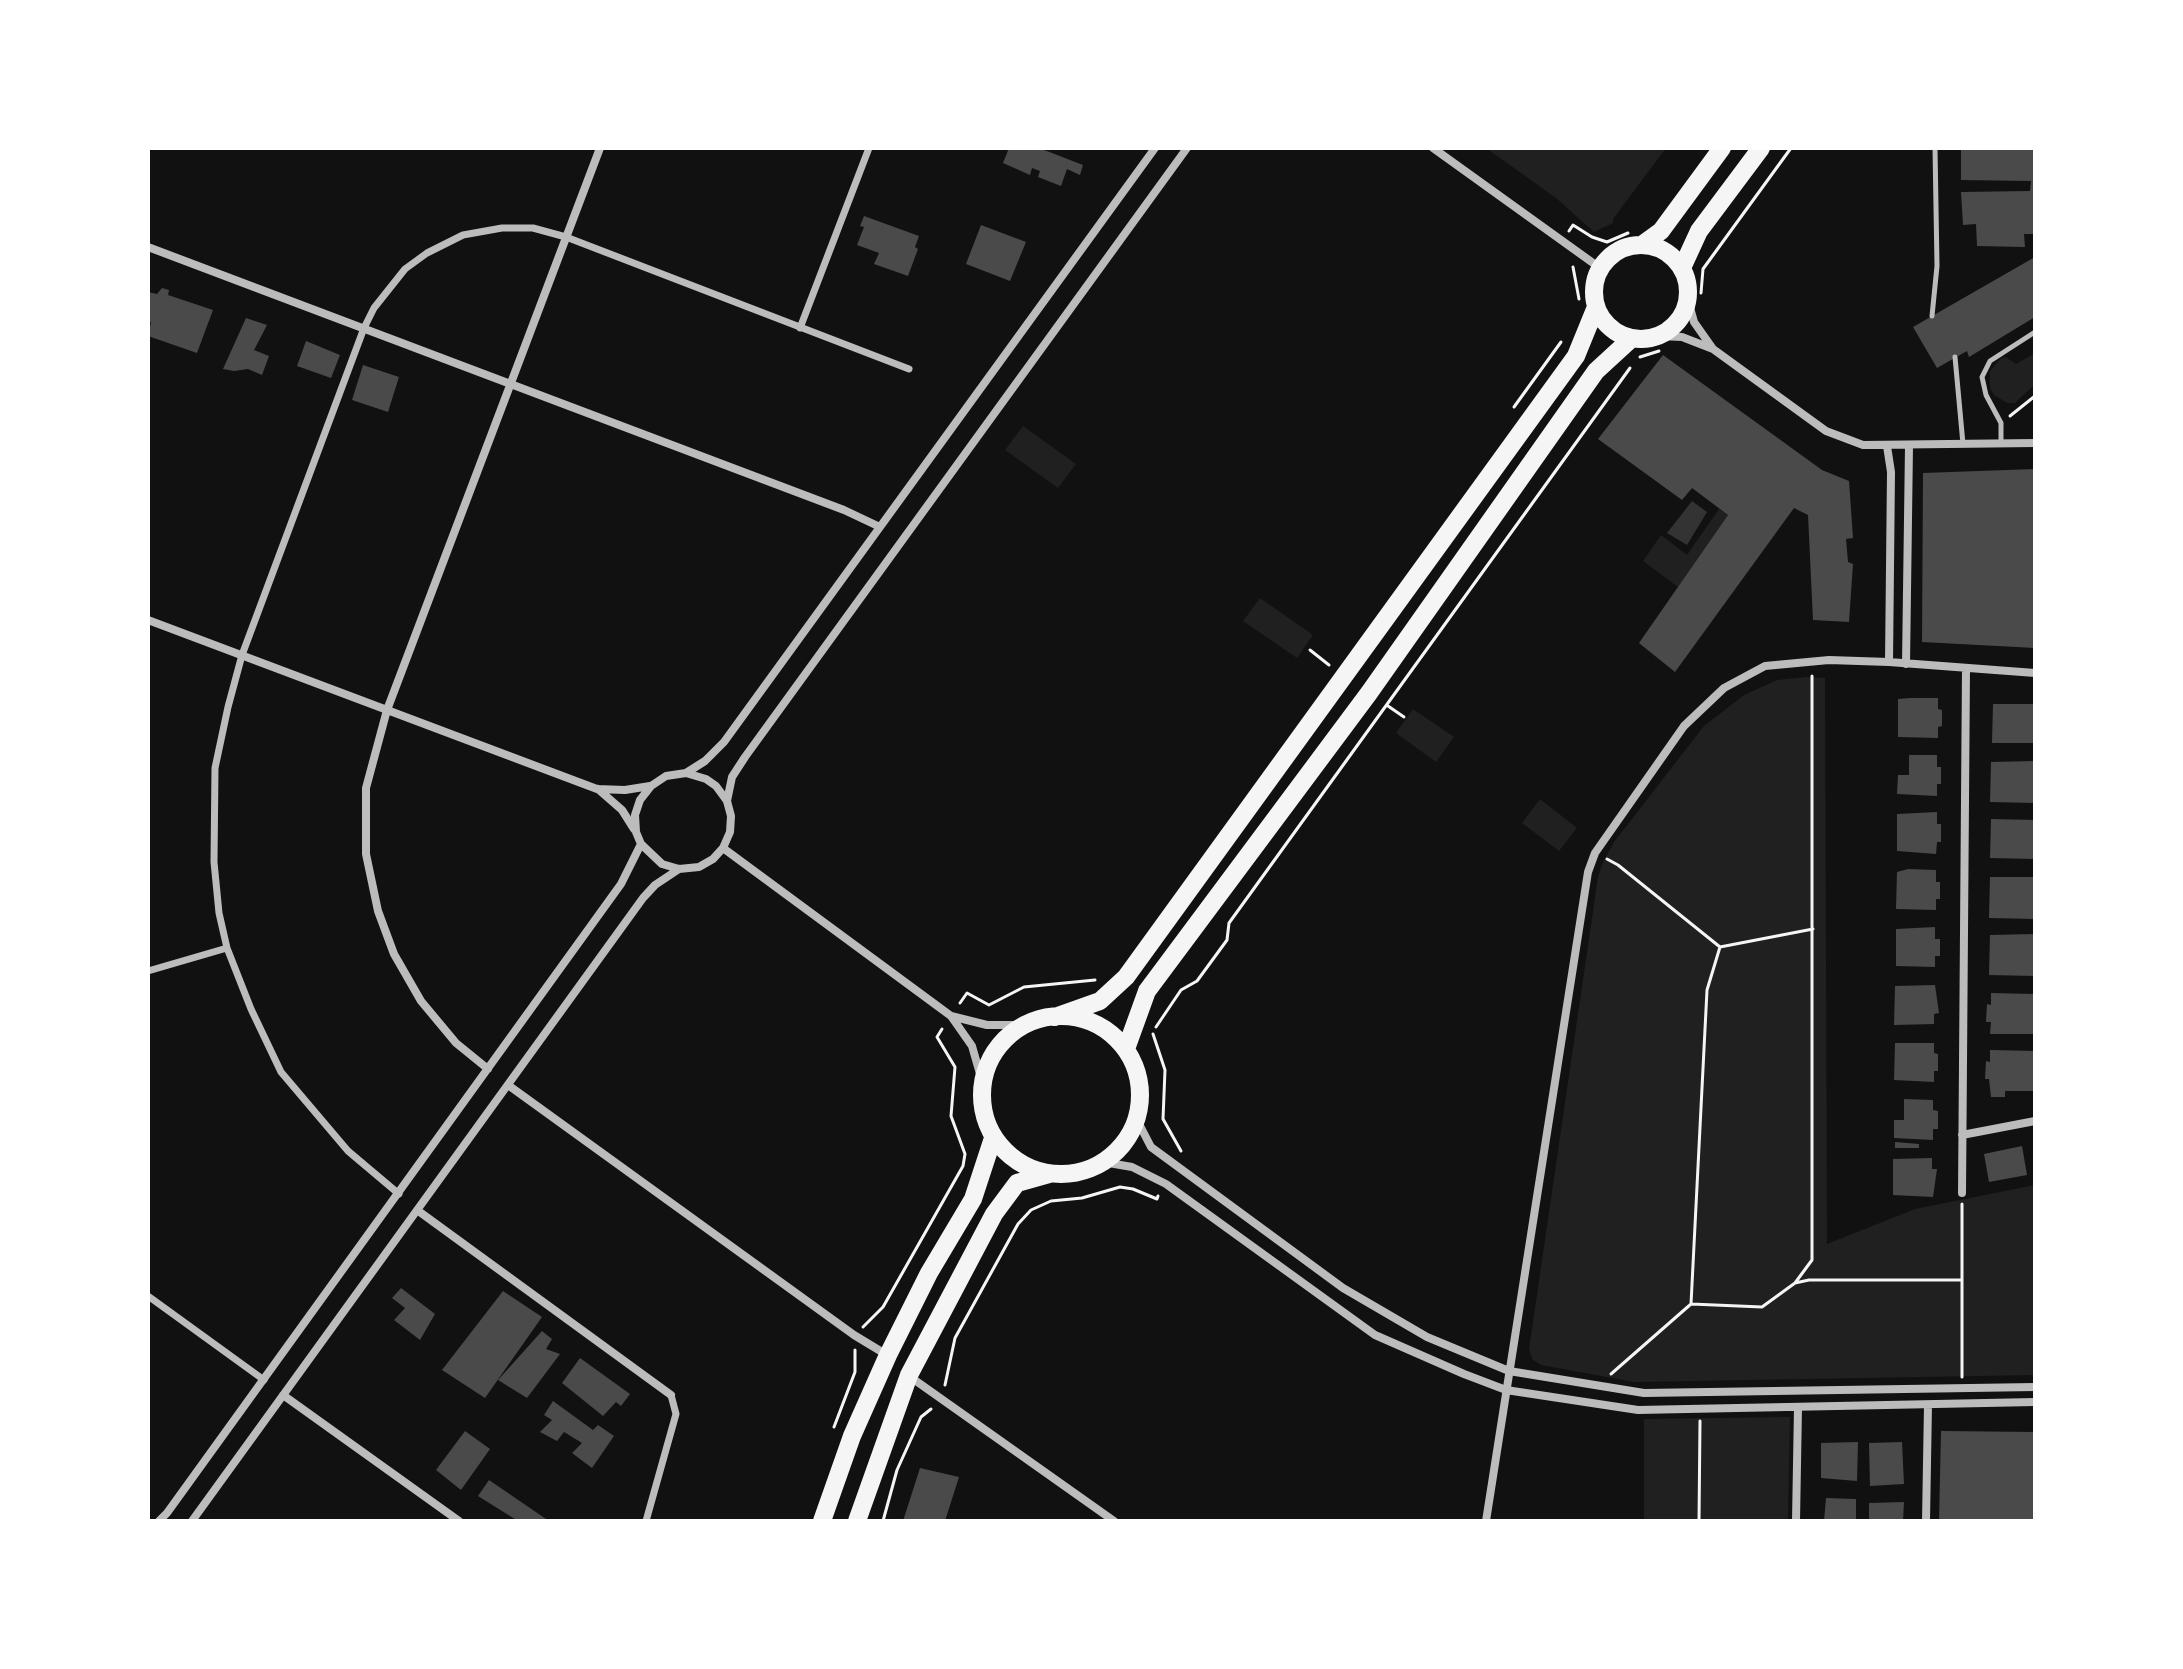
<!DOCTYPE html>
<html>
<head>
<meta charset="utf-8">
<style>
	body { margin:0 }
	#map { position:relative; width:2183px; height:1669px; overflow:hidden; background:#111; font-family:"Roboto Condensed",sans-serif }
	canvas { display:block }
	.frame { position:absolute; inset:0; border:150px solid #fff; pointer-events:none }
</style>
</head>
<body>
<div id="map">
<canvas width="2183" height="1669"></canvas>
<div class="frame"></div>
</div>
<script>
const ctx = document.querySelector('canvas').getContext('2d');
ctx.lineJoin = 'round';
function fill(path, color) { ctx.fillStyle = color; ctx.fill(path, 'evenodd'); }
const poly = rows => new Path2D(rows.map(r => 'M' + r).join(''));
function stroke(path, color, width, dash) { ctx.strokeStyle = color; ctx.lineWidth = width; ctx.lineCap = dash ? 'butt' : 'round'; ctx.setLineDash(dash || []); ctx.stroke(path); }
fill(poly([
	[1486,148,1666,148,1613,219,1613,223,1594,232,1556,198],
	[2035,353,2035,384,2015,403,2007,403,1994,395,1990,388,1990,371,2001,358,2006,357,2016,364],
	[1023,426,1076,464,1058,488,1005,450],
	[1719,509,1728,515,1678,587,1643,561,1661,535,1687,555],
	[1260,598,1313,635,1297,658,1243,621],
	[1807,677,1825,678,1827,1244,1915,1209,2035,1185,2035,1375,1634,1382,1541,1365,1532,1359,1529,1349,1598,877,1603,862,1614,842,1704,726,1744,695,1777,680],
	[1413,709,1454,737,1436,762,1396,733],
	[1540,799,1577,828,1559,851,1522,823],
	[1790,1417,1788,1521,1644,1521,1644,1419]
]), '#202020');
fill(poly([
	[1692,501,1707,512,1687,545,1667,533]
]), '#333');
fill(poly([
	[1009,148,1039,148,1083,165,1080,175,1067,169,1061,186,1038,177,1040,171,1032,168,1030,175,1003,163],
	[1961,148,2035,148,2035,234,2024,234,2025,247,1977,246,1976,224,1963,225,1961,192,2030,191,2031,181,1961,180],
	[864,216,919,236,915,247,918,249,908,276,874,264,879,253,857,245,864,227,860,226],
	[981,225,1026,242,1010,281,966,264],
	[2035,257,2035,317,1969,357,1967,351,1937,368,1913,327],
	[162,288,169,290,168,295,213,310,197,353,148,336,151,322,148,321,148,292,157,294],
	[246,318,267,325,254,350,269,356,262,375,248,369,234,371,223,369],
	[306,341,340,355,331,378,297,366],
	[1663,355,1822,470,1849,481,1853,538,1846,539,1848,562,1853,564,1849,622,1813,620,1808,515,1794,508,1675,672,1639,643,1728,515,1692,488,1682,500,1598,439],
	[363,365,399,377,388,412,352,400],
	[2035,469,2035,648,1922,642,1923,473],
	[1910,698,1938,698,1938,709,1942,710,1942,726,1938,727,1938,738,1898,737,1898,699],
	[1993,704,2035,704,2035,743,1992,743],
	[1909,755,1937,755,1937,767,1941,767,1941,784,1937,784,1937,796,1897,794,1898,775,1909,775],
	[2035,761,2035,803,1990,802,1991,762],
	[1937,812,1937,824,1941,824,1941,842,1937,842,1936,854,1897,851,1897,814],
	[1991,819,2035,820,2035,859,1990,858],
	[1908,869,1936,870,1936,882,1940,882,1940,899,1936,899,1936,910,1896,909,1897,872],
	[1990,877,2035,877,2035,919,1989,918],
	[1935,927,1935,939,1940,939,1940,956,1935,956,1935,967,1896,966,1896,929],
	[2035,934,2035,976,1989,975,1990,935],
	[1935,985,1939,1013,1934,1014,1934,1024,1894,1025,1895,986],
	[1991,993,2035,994,2035,1034,1990,1034,1991,1022,1986,1022,1987,1004,1991,1005],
	[1895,1043,1934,1043,1934,1053,1938,1054,1938,1071,1934,1071,1934,1082,1894,1080],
	[1990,1050,2035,1051,2035,1091,2005,1091,2005,1097,1991,1097,1989,1079,1985,1079,1986,1061,1990,1062],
	[1904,1099,1933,1100,1933,1110,1938,1111,1938,1129,1933,1129,1933,1140,1894,1138,1894,1120,1904,1120],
	[1895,1142,1919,1144,1919,1148,1895,1148],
	[2022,1146,2027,1175,1989,1182,1984,1154],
	[1932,1158,1932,1169,1937,1169,1933,1197,1893,1195,1893,1159],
	[401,1288,435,1314,420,1340,394,1320,405,1308,392,1298],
	[503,1291,542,1317,485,1398,442,1370],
	[542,1331,552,1339,546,1349,560,1354,527,1398,498,1380],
	[580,1358,630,1394,621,1406,616,1402,603,1416,562,1383],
	[553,1401,593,1430,598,1425,614,1436,592,1468,572,1453,582,1443,564,1432,557,1441,540,1432,552,1420,544,1415],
	[465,1431,490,1449,461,1490,436,1470],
	[1941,1431,2035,1432,2035,1521,1939,1521],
	[1858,1442,1857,1481,1821,1478,1821,1443],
	[1902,1442,1904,1484,1870,1486,1869,1443],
	[920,1468,959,1477,945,1521,903,1521],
	[489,1480,549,1521,518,1521,478,1496],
	[1826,1498,1856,1499,1856,1521,1824,1521],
	[1904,1502,1903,1521,1869,1521,1869,1503]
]), '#4a4a4a');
stroke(poly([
	[1569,231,1573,225,1592,237,1607,242,1628,233],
	[1573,267,1579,299],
	[1701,293,1703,269,1791,148],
	[1640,357,1659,351],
	[1514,407,1561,342],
	[2010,416,2035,396],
	[1310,650,1329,665],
	[1388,706,1404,717],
	[1607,859,1618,865,1720,947],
	[960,1003,967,993,989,1005,1024,987,1095,980],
	[1156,1027,1181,990,1197,981,1227,940,1229,923,1630,368],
	[1153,1034,1165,1070,1163,1119,1181,1151],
	[1962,1204,1962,1377],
	[1795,1283,1809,1280,1962,1280],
	[1691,1304,1762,1307,1795,1283,1812,1260,1812,676],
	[863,1327,883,1307,963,1166,965,1154,951,1116,955,1067,937,1037,942,1029],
	[1611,1374,1691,1304,1707,990,1720,947,1813,929],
	[945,1385,955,1338,1018,1224,1031,1210,1051,1201,1082,1198,1120,1187,1133,1189,1157,1199,1158,1196],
	[834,1427,855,1372,855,1350],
	[883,1521,897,1470,921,1417,931,1409],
	[1699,1521,1700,1421]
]), '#f5f5f5', 3);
stroke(poly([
	[1932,316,1937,266,1935,148],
	[1955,357,1963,444],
	[2001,444,2001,423,1986,395,1982,377,1990,361,2035,332]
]), '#bcbcbc', 5);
stroke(poly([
	[800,328,869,148],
	[148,971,227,948],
	[399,1194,348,1151,281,1072,251,1009,227,948,219,913,214,862,215,768,228,707,242,655,364,328,374,308,405,269,427,253,463,235,502,228,533,228,566,237,909,369],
	[148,1296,264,1380],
	[646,1521,676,1414,671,1395]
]), '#bcbcbc', 7);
stroke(poly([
	[1433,148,1600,268],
	[148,247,844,510,880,527],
	[1688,300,1694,322,1713,349],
	[1659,336,1682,337,1713,349,1826,431,1863,445,2035,443],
	[1887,446,1891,472,1889,662],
	[148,620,597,789,625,790,650,786],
	[1906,664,1909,446],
	[686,773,706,779,716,786,727,801,731,816,730,832,723,848,713,859,699,867,679,869,662,864,641,844,636,832,635,815,640,800,651,786,666,776,686,773,705,761,724,742,1155,148],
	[598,789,622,810,634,829],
	[727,801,732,777,745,757,1187,148],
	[723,848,951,1016,972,1046,982,1081],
	[951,1016,987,1025,1024,1025],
	[488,1069,456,1043,421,1001,394,954,378,911,366,854,366,788,387,710,600,148],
	[508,1085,854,1335,887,1355],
	[1137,1120,1151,1147,1343,1288,1427,1337,1509,1371,1644,1393,2035,1387],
	[1962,1135,2035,1121],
	[1103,1162,1132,1167,1166,1184,1375,1335,1464,1374,1506,1390,1638,1410,2035,1402],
	[1962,1193,1966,669],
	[417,1210,671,1395],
	[909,1376,1114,1521],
	[283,1395,459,1521],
	[159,1521,167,1513,621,884,641,844],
	[192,1521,643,898,655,885,679,869],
	[1486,1521,1588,872,1595,853,1684,726,1724,688,1765,666,1829,660,1889,662,2035,673],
	[1796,1521,1798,1407],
	[1926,1521,1928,1405]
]), '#bcbcbc', 8);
stroke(poly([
	[1643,244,1661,231,1722,148],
	'1594 292a47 47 0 1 1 94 0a47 47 0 1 1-94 0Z',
	[1682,268,1699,231,1761,148],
	'982 1095a79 79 0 1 1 158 0a79 79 0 1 1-158 0Z',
	[1055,1017,1100,1001,1126,977,1576,356,1596,307],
	[1126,1049,1147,991,1369,693,1596,371,1632,338],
	[822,1521,852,1436,888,1355,929,1273,973,1199,993,1138],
	[857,1521,909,1375,994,1214,1017,1183,1049,1174]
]), '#f5f5f5', 18);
</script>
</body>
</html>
